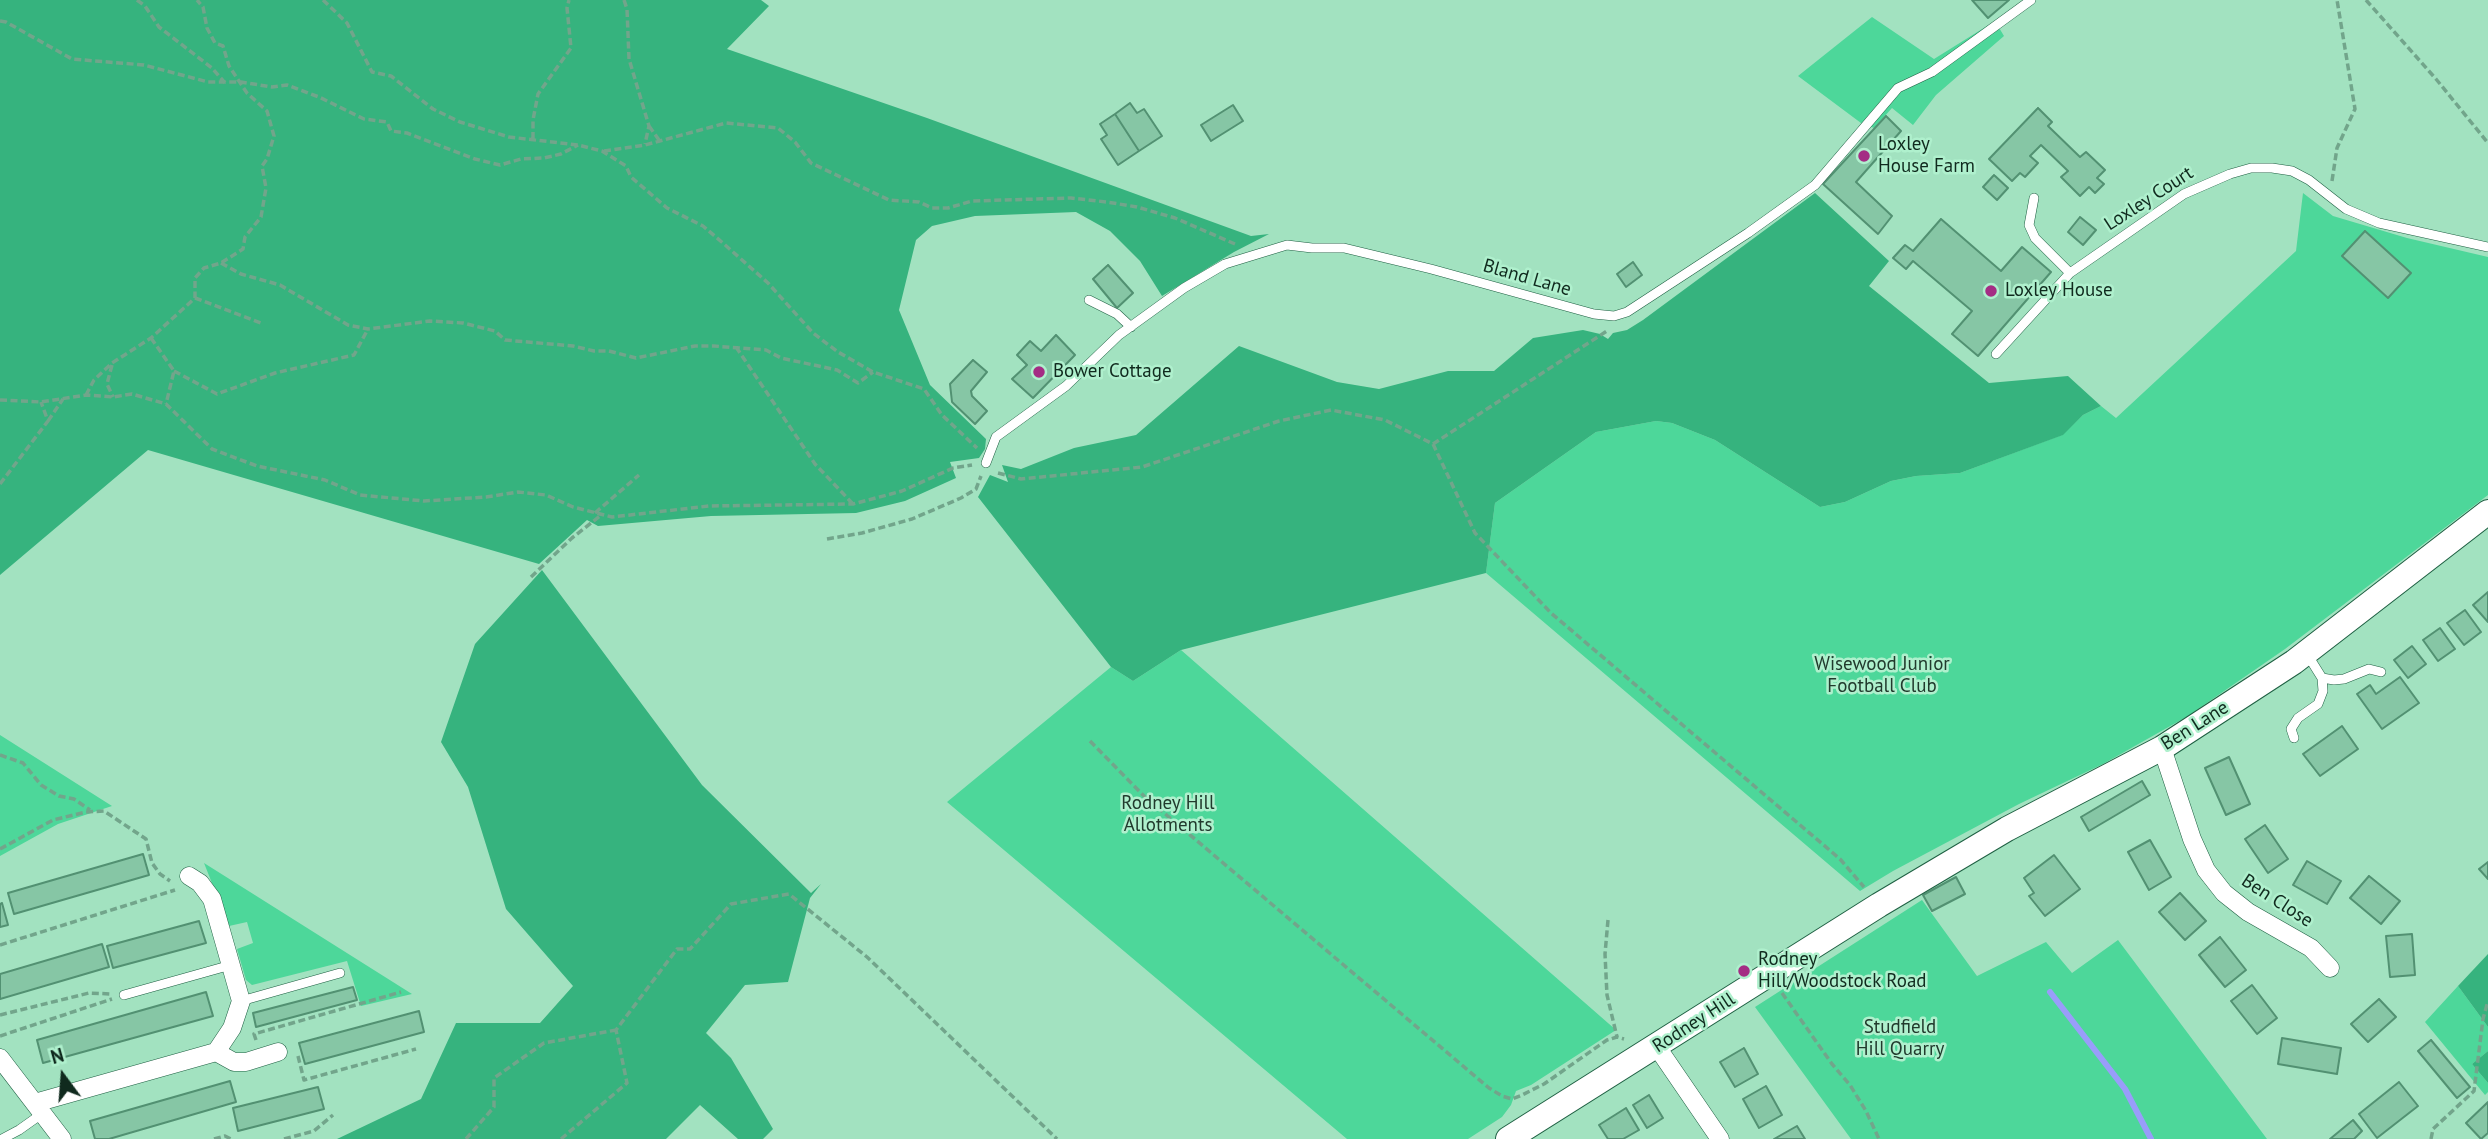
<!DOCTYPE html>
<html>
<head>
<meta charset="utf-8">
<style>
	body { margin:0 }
	#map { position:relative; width:2488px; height:1139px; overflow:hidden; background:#a2e2c0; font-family:"PT Sans",sans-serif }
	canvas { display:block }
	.north { position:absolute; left:28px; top:1041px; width:70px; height:70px; -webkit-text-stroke:5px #aff0cd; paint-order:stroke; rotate:344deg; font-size:19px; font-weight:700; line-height:28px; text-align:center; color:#102a1e }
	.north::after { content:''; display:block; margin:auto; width:24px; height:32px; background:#102a1e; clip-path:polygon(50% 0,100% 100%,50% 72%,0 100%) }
</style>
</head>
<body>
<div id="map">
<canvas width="2488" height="1139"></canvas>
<div class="north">N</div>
</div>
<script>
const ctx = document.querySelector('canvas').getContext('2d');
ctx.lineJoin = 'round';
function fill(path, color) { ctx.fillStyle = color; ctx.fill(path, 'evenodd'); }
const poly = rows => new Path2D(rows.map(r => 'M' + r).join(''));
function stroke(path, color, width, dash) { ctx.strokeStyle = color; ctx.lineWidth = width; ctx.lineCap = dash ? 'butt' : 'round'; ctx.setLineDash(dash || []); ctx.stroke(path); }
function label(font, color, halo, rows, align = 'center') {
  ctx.font = font + ' "PT Sans",sans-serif'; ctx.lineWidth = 5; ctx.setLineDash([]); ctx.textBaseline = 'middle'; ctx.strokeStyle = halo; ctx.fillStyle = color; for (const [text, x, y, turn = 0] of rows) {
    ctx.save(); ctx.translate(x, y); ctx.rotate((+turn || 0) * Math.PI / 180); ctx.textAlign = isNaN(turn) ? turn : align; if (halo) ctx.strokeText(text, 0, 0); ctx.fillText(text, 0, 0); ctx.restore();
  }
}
fill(poly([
	[1872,17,1934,59,1995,21,2004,36,1936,95,1913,125,1892,108,1874,128,1861,123,1798,76],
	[2303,193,2333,216,2407,238,2488,257,2488,495,2285,649,2188,716,2103,764,2019,804,1893,871,1860,891,1486,573,1495,503,1596,432,1656,421,1672,423,1715,440,1820,507,1845,502,1891,481,1916,476,1960,473,2062,435,2083,415,2101,406,2116,418,2296,251],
	[1181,650,1616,1030,1531,1085,1516,1091,1511,1105,1502,1117,1468,1139,1347,1139,947,802,1111,667,1133,681],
	[0,735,112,806,58,824,0,856],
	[204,863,412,994,361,1006,347,961,252,985,246,980,237,949,253,943,247,922,229,926],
	[1922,900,1977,976,2046,942,2072,973,2118,940,2267,1139,1851,1139,1755,1007],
	[2458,986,2488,1027,2488,1051,2472,1064,2488,1083,2488,1092,2485,1095,2425,1022]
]), '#4dd79a');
fill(poly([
	[0,0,761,0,769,6,727,49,927,118,1251,236,1269,234,1234,252,1162,296,1140,261,1110,231,1076,212,975,216,932,226,916,240,899,310,930,385,986,439,985,449,979,458,950,462,956,478,905,501,856,513,711,516,598,526,587,520,539,564,148,450,0,575],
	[1815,193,1889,261,1869,286,1989,383,2068,376,2101,406,2083,415,2063,435,1960,473,1916,476,1891,481,1845,502,1820,507,1715,440,1672,423,1656,421,1596,432,1495,503,1486,573,1181,650,1133,681,1111,667,978,497,990,475,1008,482,1002,465,1021,469,1074,448,1136,435,1239,346,1337,382,1379,389,1448,371,1494,371,1533,338,1583,330,1600,334,1608,339,1613,333,1627,330,1643,320],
	[542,570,702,785,811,893,821,884,810,898,788,982,745,985,706,1033,731,1058,773,1129,763,1139,738,1139,700,1105,666,1139,337,1139,421,1099,456,1023,540,1023,573,986,506,909,468,787,441,742,475,644],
	[2488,954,2488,1027,2458,986],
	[2488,1051,2488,1083,2472,1064]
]), '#36b37e');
stroke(poly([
	[2050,992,2125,1089,2151,1139]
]), '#999dfa', 6);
const building = poly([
	[1972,0,2009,0,1988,18,1972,0],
	[1130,103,1137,113,1144,109,1162,136,1139,151,1115,114,1130,103],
	[1233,105,1243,121,1211,141,1201,125,1233,105],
	[2038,108,2052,122,2048,126,2080,157,2086,152,2105,170,2097,178,2104,184,2095,193,2089,187,2080,196,2061,177,2068,171,2041,145,2030,156,2038,163,2025,177,2020,173,2012,181,1989,159,2038,108],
	[1115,114,1139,151,1118,165,1101,139,1107,135,1100,124,1115,114],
	[1886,116,1901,131,1856,182,1892,216,1878,234,1823,184,1886,116],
	[1994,175,2008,188,1997,200,1983,187,1994,175],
	[2080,217,2096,230,2083,245,2068,232,2080,217],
	[1941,219,2001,271,2022,247,2051,272,1978,356,1952,334,1972,311,1913,261,1906,269,1893,258,1905,245,1913,251,1941,219],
	[2365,231,2411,273,2388,298,2342,256,2365,231],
	[1633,262,1642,275,1626,287,1617,274,1633,262],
	[1108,265,1133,293,1117,308,1093,279,1108,265],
	[1056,335,1075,355,1033,398,1012,379,1027,365,1017,355,1030,341,1041,351,1056,335],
	[973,360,987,372,971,391,972,396,987,411,975,424,952,402,950,384,973,360],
	[2488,592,2488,622,2473,605,2488,592],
	[2465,610,2481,632,2464,645,2447,623,2465,610],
	[2440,628,2455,649,2438,661,2423,640,2440,628],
	[2412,646,2426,664,2408,678,2394,660,2412,646],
	[2400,677,2419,703,2382,729,2357,694,2370,685,2376,694,2400,677],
	[2342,726,2358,749,2320,776,2303,754,2342,726],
	[2229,757,2250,804,2226,815,2205,768,2229,757],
	[2142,781,2150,795,2089,831,2081,817,2142,781],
	[2265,825,2288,859,2268,873,2245,839,2265,825],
	[2150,840,2171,877,2149,890,2128,852,2150,840],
	[143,854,149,875,14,914,8,893,143,854],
	[2054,855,2080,889,2045,916,2029,896,2034,893,2024,878,2054,855],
	[2307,861,2341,881,2327,904,2293,885,2307,861],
	[2488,862,2488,879,2479,869,2488,862],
	[2369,876,2400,901,2381,924,2350,898,2369,876],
	[1956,877,1965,894,1932,911,1923,895,1956,877],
	[2180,893,2206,921,2185,940,2159,912,2180,893],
	[2,903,8,925,0,927,0,904,2,903],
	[199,921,206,943,113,968,107,946,199,921],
	[2412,934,2415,975,2390,977,2386,936,2412,934],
	[2220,937,2246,970,2225,987,2199,955,2220,937],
	[102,944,109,967,0,999,0,974,102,944],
	[2252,985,2277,1018,2257,1034,2231,1001,2252,985],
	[353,987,357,1000,256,1027,253,1013,353,987],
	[206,992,213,1016,43,1063,37,1040,206,992],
	[2379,999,2396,1017,2368,1042,2351,1024,2379,999],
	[419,1011,424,1032,305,1064,299,1043,419,1011],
	[2282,1038,2341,1048,2337,1074,2278,1064,2282,1038],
	[2431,1040,2470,1087,2457,1098,2418,1051,2431,1040],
	[1744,1048,1758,1074,1735,1087,1720,1062,1744,1048],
	[230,1081,236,1102,109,1139,95,1139,90,1121,230,1081],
	[2399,1082,2418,1106,2377,1138,2359,1114,2399,1082],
	[1766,1086,1782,1115,1759,1128,1743,1099,1766,1086],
	[318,1087,324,1109,238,1131,233,1108,318,1087],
	[1649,1095,1663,1118,1647,1128,1633,1105,1649,1095],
	[2488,1102,2488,1133,2481,1139,2466,1123,2488,1102],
	[1626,1108,1639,1130,1623,1139,1608,1139,1599,1125,1626,1108],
	[2353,1120,2362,1131,2354,1139,2330,1139,2353,1120],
	[1797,1126,1805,1139,1774,1139,1797,1126]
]);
fill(building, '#86c6a5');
stroke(building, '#529172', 2);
const lane = poly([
	[2034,198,2029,225,2035,238,2070,273],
	[1089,300,1117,314,1131,327],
	[1996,354,2070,273,2184,194,2230,174,2251,168,2272,168,2292,171,2309,180,2346,209,2379,223,2488,247],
	[986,463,996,437,1066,386,1119,335,1184,288,1225,264,1287,245,1312,248,1344,248,1431,269,1594,314,1614,316,1627,312,1748,233,1815,185,1898,88,1932,72,2031,0],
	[2322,678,2334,680,2344,679,2369,669,2381,672],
	[2294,738,2291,729,2298,718,2318,704,2323,691,2322,678,2307,654],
	[124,995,231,965],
	[241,1001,340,973],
	[2,1139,19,1130,43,1113]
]);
const street = poly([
	[2162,748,2192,839,2206,870,2224,893,2248,912,2311,948,2330,968],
	[1657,1047,1720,1139],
	[216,1052,234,1062,246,1062,278,1052],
	[0,1058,62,1139],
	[35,1103,216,1052,232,1028,241,1001,212,899,200,883,189,876]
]);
const secondary = poly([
	[1508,1139,1879,905,2007,829,2162,748,2294,662,2488,512]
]);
stroke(lane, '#1f6043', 10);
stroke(street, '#1f6043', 19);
stroke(secondary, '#1f6043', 26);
stroke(poly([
	[137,0,145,6,159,27,212,68,225,83],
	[323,0,347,23,372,72,391,76,433,109,460,122,509,137,578,145,602,151,626,166,631,177,667,208,703,226,724,244,768,283,813,333,838,352,873,372,924,389,942,415,977,448],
	[624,0,627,9,629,59,649,126,645,144],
	[2366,0,2436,79,2488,143],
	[0,21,6,22,72,59,144,65,208,82,241,82,272,87,287,85,319,97,364,119,387,122,391,131,407,133,475,159,500,165,521,159,544,158,561,154,578,145],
	[649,126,659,140],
	[533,139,533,120,538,94,571,48,567,8,569,0],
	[604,151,645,145,726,123,778,128,795,142,811,163,889,200,919,202,932,208,948,208,972,201,1071,198,1107,202,1137,207,1175,218,1235,244],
	[2332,181,2337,148,2355,109,2337,0],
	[221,263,241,274,280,285,348,325,368,329,430,321,463,323,495,331,505,340,573,346,594,351,609,351,636,358,695,346,714,346,766,350,781,358,837,370,858,383,873,372],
	[195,298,261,323],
	[151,338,174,371,166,404],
	[736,347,815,464,853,504],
	[112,365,107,384,113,397],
	[174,371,217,394,275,373,354,355,368,329],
	[86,395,94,380,112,363,151,338,195,298,195,278,204,268,221,263,243,249,245,237,261,217,266,188,262,166,267,159,274,136,267,111,247,93,229,66,223,46,215,43,207,28,203,7,197,0],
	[0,400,41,402,86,395,113,397,132,394,166,404,212,449,257,466,325,480,360,495,424,501,486,497,518,492,546,495,573,507,612,517,709,506,853,504,902,491,953,468,972,465],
	[48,421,63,399],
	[1433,444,1475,533,1551,613,1840,859,1864,887],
	[998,473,1021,479,1142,467,1279,421,1331,410,1385,420,1433,444,1607,331],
	[0,484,48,421,41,402],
	[595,513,639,475],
	[827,539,862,533,912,519,961,498,976,489,981,476],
	[531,577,572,538,600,516],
	[1090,741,1144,796,1489,1088,1502,1096,1512,1099,1522,1095,1544,1084,1607,1040,1617,1037,1624,1039],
	[0,755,23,763,41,785,59,796,74,799,90,810],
	[0,849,53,820,86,812,104,811,146,839,152,863,160,874,170,881],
	[1608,920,1605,954,1607,995,1617,1037],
	[0,945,175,890],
	[1782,993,1832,1064,1850,1085,1866,1111,1879,1139],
	[0,1015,89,993,111,994],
	[0,1036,112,999],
	[256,1040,254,1034,401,992],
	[298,1056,304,1080,416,1049],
	[214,1139,225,1136,231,1139],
	[284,1139,314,1131,333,1115],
	[466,1139,494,1107,494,1078,544,1043,616,1030],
	[561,1139,627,1083,616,1030,677,949,690,949,731,904,789,894,867,957,1057,1139],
	[2431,1139,2433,1129,2474,1091,2483,1019,2488,1001]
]), '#72a58b', 3.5, [7, 3.5]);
stroke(lane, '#fff', 9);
stroke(street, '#fff', 18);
stroke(secondary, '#fff', 24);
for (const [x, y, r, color] of [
	[1864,156,7,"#a42d84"],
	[1991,291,7,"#a42d84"],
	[1039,372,7,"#a42d84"],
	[1744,971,7,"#a42d84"]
]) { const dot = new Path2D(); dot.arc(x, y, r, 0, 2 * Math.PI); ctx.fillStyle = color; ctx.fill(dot); stroke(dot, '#aff0cd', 2.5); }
label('19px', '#102a1e', '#aff0cd', [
	["Loxley",1878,145],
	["House Farm",1878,167],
	["Loxley House",2005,291],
	["Bower Cottage",1053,372],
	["Rodney",1758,960],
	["Hill/Woodstock Road",1758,982]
], 'left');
label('19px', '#102a1e', '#aff0cd', [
	["Loxley Court",2149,199,-33],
	["Bland Lane",1527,278,16],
	["Ben Lane",2195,726,-32],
	["Ben Close",2277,901,33],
	["Rodney Hill",1694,1023,-33]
]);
label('19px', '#213a2d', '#aff0cd', [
	["Wisewood Junior",1882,665],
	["Football Club",1882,687],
	["Rodney Hill",1168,804],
	["Allotments",1168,826],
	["Studfield",1900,1028],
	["Hill Quarry",1900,1050]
]);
</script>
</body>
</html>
